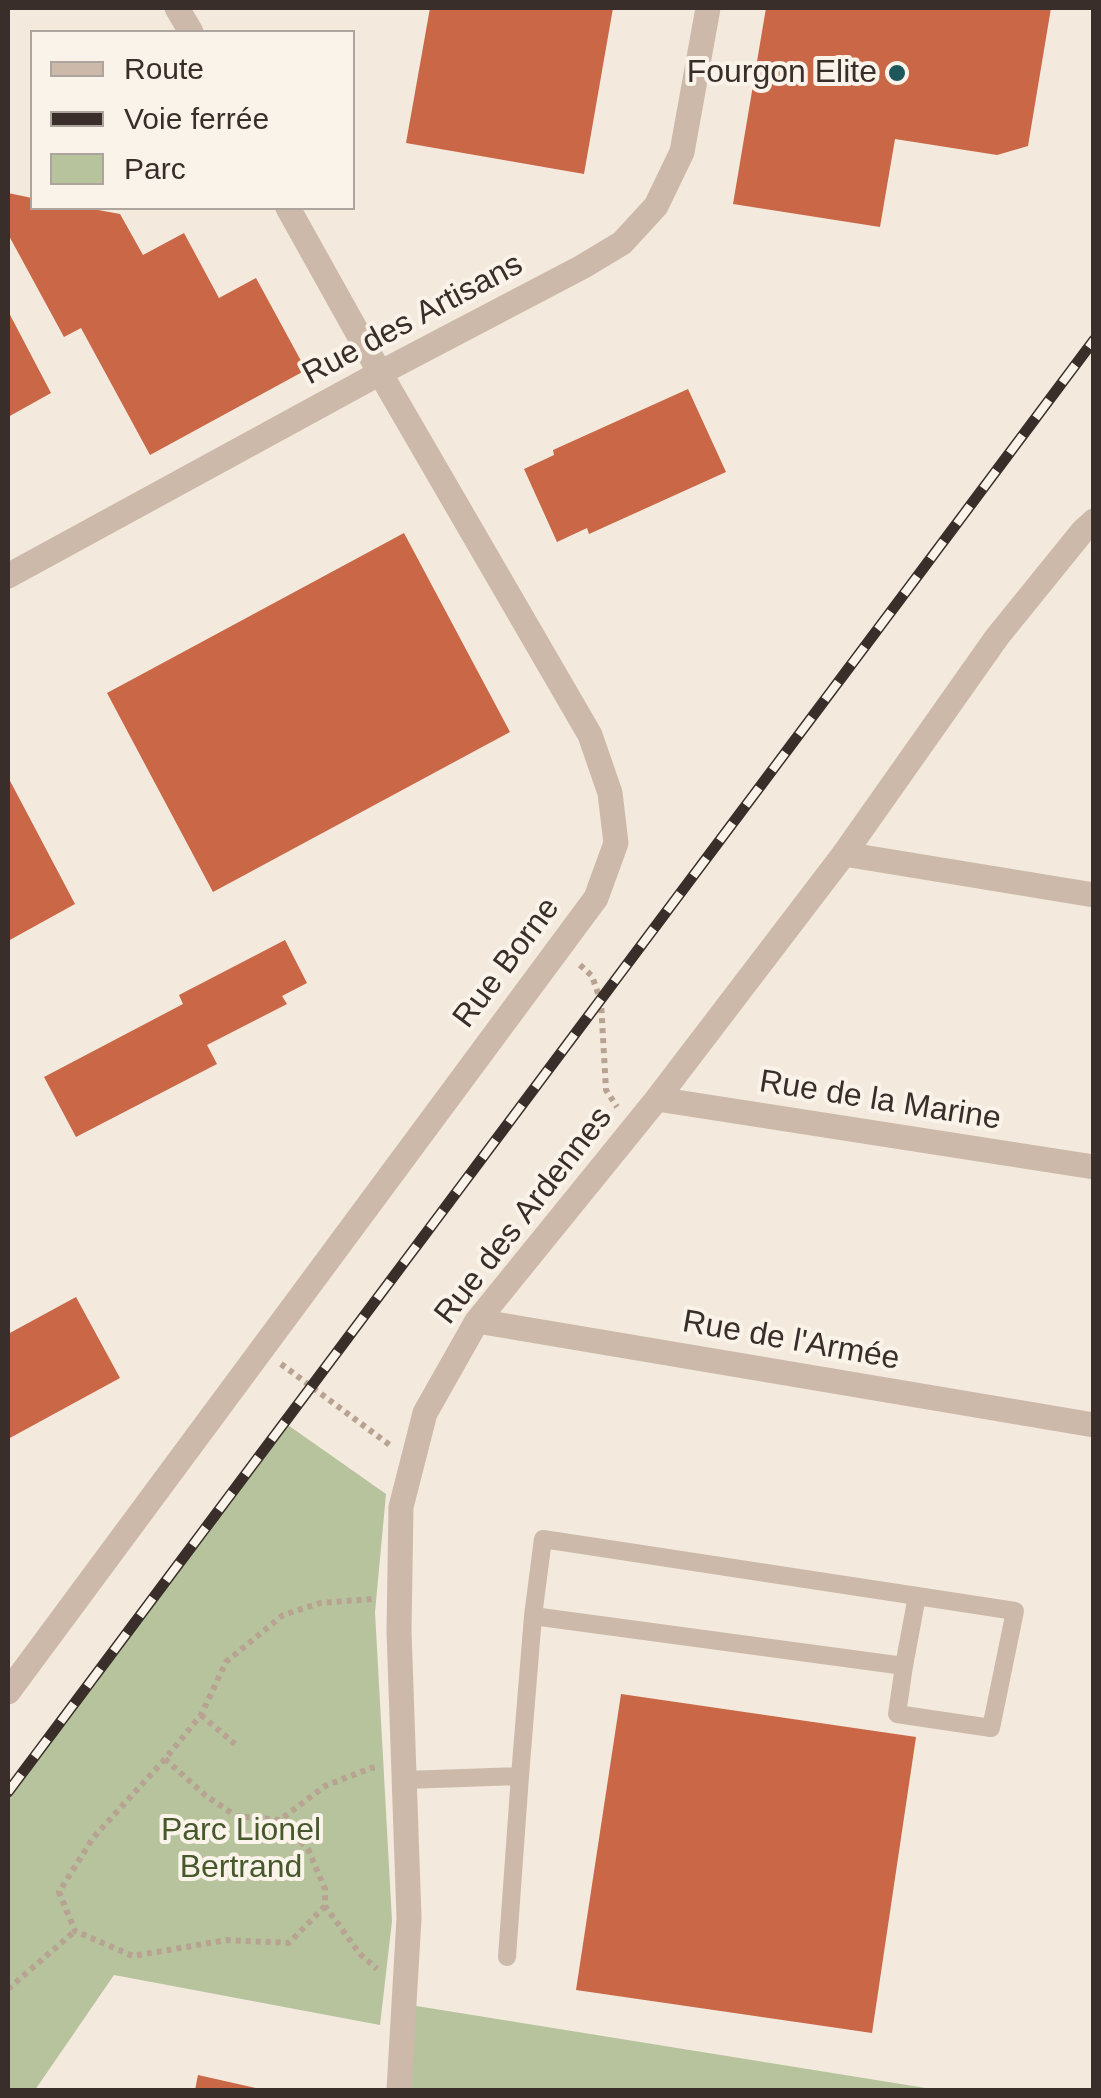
<!DOCTYPE html>
<html>
<head>
<meta charset="utf-8">
<style>
	body { margin:0 }
	#map { position:relative; width:1101px; height:2098px; overflow:hidden; background:#f3e9dd; font-family:Arial,sans-serif }
	canvas { display:block }
	.frame { position:absolute; inset:0; border:10px solid #392e29; pointer-events:none }
	.legend { position:absolute; left:30px; top:30px; width:325px; height:180px; box-sizing:border-box; background:#faf3ea; border:2px solid #ada49d; margin:0; padding:12px 18px; list-style:none; font-size:30px; color:#392e29 }
	.legend li { display:flex; align-items:center; gap:20px; height:50px }
	.legend b { width:50px; border:2px solid #ada49d }
</style>
</head>
<body>
<div id="map">
<canvas width="1101" height="2098"></canvas>
<div class="frame"></div>
<ul class="legend">
<li><b style="height:12px;background:#ccb9a9"></b>Route</li>
<li><b style="height:12px;background:#392e29"></b>Voie ferrée</li>
<li><b style="height:28px;background:#b6c39d"></b>Parc</li>
</ul>
</div>
<script>
const ctx = document.querySelector('canvas').getContext('2d');
ctx.lineJoin = 'round';
function fill(path, color) { ctx.fillStyle = color; ctx.fill(path, 'evenodd'); }
const poly = rows => new Path2D(rows.map(r => 'M' + r).join(''));
function stroke(path, color, width, dash) { ctx.strokeStyle = color; ctx.lineWidth = width; ctx.lineCap = dash ? 'butt' : 'round'; ctx.setLineDash(dash || []); ctx.stroke(path); }
function label(font, color, halo, rows, align = 'center') {
  ctx.font = font + ' Arial,sans-serif'; ctx.lineWidth = 8; ctx.setLineDash([]); ctx.textBaseline = 'middle'; ctx.strokeStyle = halo; ctx.fillStyle = color; for (const [text, x, y, turn = 0] of rows) {
    ctx.save(); ctx.translate(x, y); ctx.rotate((+turn || 0) * Math.PI / 180); ctx.textAlign = isNaN(turn) ? turn : align; if (halo) ctx.strokeText(text, 0, 0); ctx.fillText(text, 0, 0); ctx.restore();
  }
}
fill(poly([
	[285,1423,386,1494,375,1612,392,1921,380,2025,114,1975,35,2090,8,2090,8,1792],
	[404,2004,938,2090,395,2090]
]), '#b6c39d');
fill(poly([
	[430,8,613,8,584,174,406,143],
	[766,8,1051,8,1028,146,997,155,895,139,880,227,733,204],
	[8,193,32,198,32,208,87,208,120,214,143,255,184,233,219,298,256,278,306,370,150,455,81,328,64,337,8,234],
	[8,311,51,393,8,417],
	[688,389,726,472,589,534,587,528,557,542,524,469,554,455,553,450],
	[404,533,510,732,213,892,107,693],
	[8,777,75,904,8,941],
	[285,940,307,983,282,996,287,1004,207,1045,217,1064,76,1137,44,1077,183,1004,179,995],
	[76,1297,120,1378,8,1439,8,1334],
	[621,1694,916,1737,872,2033,576,1990],
	[198,2075,260,2089,259,2090,195,2090]
]), '#c96746');
stroke(poly([
	[580,965,592,976,601,1002,606,1090,617,1107],
	[281,1364,391,1446],
	[201,1715,235,1744],
	[165,1759,205,1795,236,1816,280,1820,325,1786,371,1768,379,1767],
	[280,1820,308,1849,325,1889,325,1906,360,1954,377,1969],
	[325,1906,289,1943,227,1940,133,1956,75,1931,59,1892,93,1838,165,1759,201,1715,226,1662,283,1615,320,1603,372,1599],
	[8,1989,75,1931]
]), '#b8a393', 6, [5, 5]);
stroke(poly([
	[904,1666,897,1714,991,1728,1015,1611,917,1596],
	[520,1776,533,1616,543,1539,917,1596,904,1666,533,1616],
	[405,1780,520,1776,507,1957]
]), '#ccb9a9', 18);
stroke(poly([
	[177,8,191,32],
	[8,576,380,373,582,267,622,243,656,206,682,152,708,8],
	[844,854,1094,895],
	[657,1099,1094,1167],
	[477,1321,1094,1425],
	[8,1692,596,898,616,843,610,793,590,735,380,373,288,208],
	[399,2090,409,1918,399,1631,401,1507,425,1413,477,1321,657,1099,844,854,997,637,1082,532,1094,521]
]), '#ccb9a9', 25);
const rail = poly([
	[8,1792,1094,340]
]);
stroke(rail, '#392e29', 11);
stroke(rail, '#faf3ea', 8, [22]);
for (const [x, y, r, color] of [
	[897,73,10,"#1d575c"]
]) { const dot = new Path2D(); dot.arc(x, y, r, 0, 2 * Math.PI); ctx.fillStyle = color; ctx.fill(dot); stroke(dot, '#faf3ea', 4); }
label('32px', '#392e29', '#faf3ea', [
	["Fourgon Elite",877,73]
], 'right');
label('32px', '#392e29', '#faf3ea', [
	["Rue des Artisans",413,320,-28],
	["Rue Borne",507,963,-53],
	["Rue de la Marine",880,1101,9],
	["Rue des Ardennes",524,1216,-52],
	["Rue de l'Armée",791,1341,10]
]);
label('32px', '#47582c', '#faf3ea', [
	["Parc Lionel",241,1831],
	["Bertrand",241,1868]
]);
</script>
</body>
</html>
